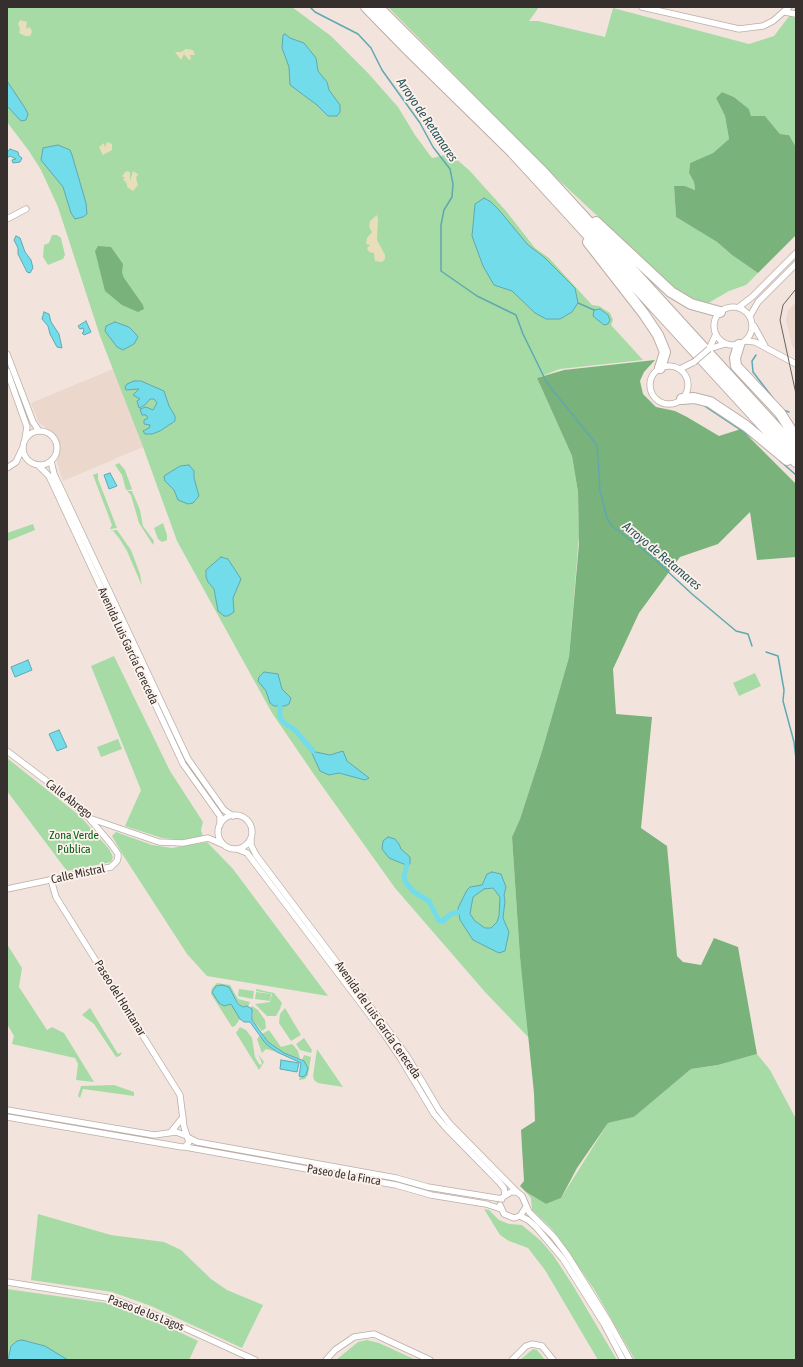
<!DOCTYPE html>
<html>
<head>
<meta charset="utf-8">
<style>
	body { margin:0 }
	#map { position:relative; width:803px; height:1367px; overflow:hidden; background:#f2e4dd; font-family:"Asap Condensed",sans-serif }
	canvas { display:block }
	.frame { position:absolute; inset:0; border:8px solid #35302d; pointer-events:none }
</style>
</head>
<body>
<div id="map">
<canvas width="803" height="1367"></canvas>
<div class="frame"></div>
</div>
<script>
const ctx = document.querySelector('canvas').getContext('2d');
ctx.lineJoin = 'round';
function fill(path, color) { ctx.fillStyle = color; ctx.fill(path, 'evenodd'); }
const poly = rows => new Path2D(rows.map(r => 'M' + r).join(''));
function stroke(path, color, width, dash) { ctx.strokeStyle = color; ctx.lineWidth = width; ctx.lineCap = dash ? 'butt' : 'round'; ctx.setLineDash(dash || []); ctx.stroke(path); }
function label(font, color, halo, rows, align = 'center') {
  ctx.font = font + ' "Asap Condensed",sans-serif'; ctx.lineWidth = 3.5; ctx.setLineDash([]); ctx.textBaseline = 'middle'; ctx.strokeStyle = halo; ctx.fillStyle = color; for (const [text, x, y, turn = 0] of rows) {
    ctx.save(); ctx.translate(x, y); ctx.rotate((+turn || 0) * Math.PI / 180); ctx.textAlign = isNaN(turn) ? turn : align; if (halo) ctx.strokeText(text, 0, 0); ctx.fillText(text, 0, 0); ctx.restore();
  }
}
fill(poly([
	[796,302,796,350,792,346,786,320,788,310],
	[113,369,143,447,63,481,57,462,60,451,59,440,53,433,39,423,31,403]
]), '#ebd7cc');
fill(poly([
	[7,7,292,7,331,36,368,73,398,107,415,135,432,158,445,155,448,152,469,170,506,211,535,248,549,258,592,305,599,306,610,313,613,320,611,325,643,360,560,369,537,378,572,456,578,492,579,536,569,657,542,751,520,819,512,837,520,957,530,1039,485,992,395,888,315,776,272,713,177,541,143,447,100,336,58,207,41,170,29,151,7,122],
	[388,7,539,7,529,21,538,21,605,37,613,8,749,44,774,36,796,7,796,147,789,135,780,134,765,116,751,116,749,109,734,97,722,92,716,98,725,116,729,139,713,153,690,163,689,173,694,182,695,190,685,186,674,186,676,217,717,242,732,255,758,273,746,285,729,291,705,305,683,296,547,169],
	[52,235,57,235,61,238,65,255,63,259,48,265,43,257,44,245,49,243],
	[119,463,125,470,132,489,130,490,126,490,122,475,115,465],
	[98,473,98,479,117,528,110,529,112,525,93,475],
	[127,491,132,491,140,510,143,526,154,541,153,545,139,523,131,495],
	[163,523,167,535,167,540,162,542,158,539,154,528],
	[33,524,35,530,8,541,7,533],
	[117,530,131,550,140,574,142,586,127,551,119,538,113,531,109,531],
	[114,656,170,771,203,822,201,830,203,836,183,840,162,838,125,826,141,790,91,666],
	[755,673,761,686,739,696,733,683],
	[118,739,122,749,101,757,97,747],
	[7,758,80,816,109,849,113,857,111,862,67,871,7,791],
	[116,832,152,845,172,848,207,842,233,869,328,996,207,976,187,954,123,855,112,836],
	[7,944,22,968,19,987,47,1030,52,1027,64,1033,94,1082,76,1080,78,1064,75,1058,12,1044,14,1036,7,1024],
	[217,983,230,985,238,999,250,1002,248,1007,243,1007,238,1003,235,998,224,1006,231,1004,234,1006,240,1019,235,1026,232,1027,211,994,212,988],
	[239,989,254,991,253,999,238,996],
	[256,989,274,993,282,1003,280,1009,276,1016,267,1016,255,1004,270,1002,272,994,256,991],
	[256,992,271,994,270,1001,255,999],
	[252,1006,258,1010,265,1020,266,1028,262,1031,252,1020,253,1014,250,1008],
	[90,1008,118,1054,122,1052,120,1056,116,1057,94,1024,82,1015],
	[285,1008,301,1035,291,1041,279,1023,280,1014],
	[240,1027,246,1030,252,1038,255,1057,259,1064,261,1065,262,1063,258,1054,264,1062,259,1070,236,1033],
	[269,1030,281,1047,292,1044,294,1046,298,1051,300,1059,284,1053,268,1042,262,1034],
	[260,1035,266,1044,277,1052,266,1049,262,1053,264,1059,257,1039],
	[304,1038,312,1050,311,1053,300,1050,296,1044],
	[317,1049,343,1087,318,1083,314,1080,313,1076],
	[757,1054,770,1070,796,1119,796,1360,635,1360,594,1289,552,1229,532,1210,531,1198,526,1192,546,1204,561,1198,608,1123,634,1117,691,1069,718,1065],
	[304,1055,311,1057,308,1075,305,1079,299,1080,304,1061,302,1060],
	[114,1085,134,1092,134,1096,83,1089,80,1098,78,1096,81,1086],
	[484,1209,489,1210,499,1220,509,1224,522,1225,541,1241,553,1255,572,1284,617,1360,598,1360,545,1270,528,1248,509,1241,500,1235],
	[38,1214,111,1235,164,1242,181,1250,211,1279,227,1290,263,1305,242,1348,151,1306,112,1292,31,1280],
	[7,1289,106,1303,165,1325,198,1341,189,1360,7,1360],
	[367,1340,379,1343,416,1360,336,1360,358,1342],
	[533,1349,537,1350,545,1360,520,1360]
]), '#a6dba6');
fill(poly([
	[722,92,734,97,749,109,751,116,765,116,780,134,789,135,796,147,796,235,758,273,732,255,717,242,676,217,674,186,685,186,695,190,694,182,689,173,690,163,713,153,729,139,725,116,716,98],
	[98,246,111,247,123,264,122,273,124,278,143,305,144,309,138,312,122,305,105,291,95,251],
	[655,360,644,372,640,381,643,394,656,407,675,411,687,417,719,436,741,429,796,484,796,557,757,560,750,512,718,544,680,557,639,613,613,669,616,714,652,717,641,828,667,846,677,956,683,962,701,965,714,938,738,947,757,1054,718,1065,691,1069,634,1117,608,1123,577,1168,561,1198,546,1204,526,1192,520,1186,524,1181,521,1130,535,1121,534,1093,520,957,512,837,520,819,542,751,569,657,579,544,578,492,572,456,537,378,564,370]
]), '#79b27a');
fill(poly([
	[20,20,27,22,26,29,29,27,31,29,32,32,30,36,25,36,19,33,20,29,18,24],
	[186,49,193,50,195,55,190,55,191,59,189,60,184,54,181,60,175,52,181,52],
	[107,142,112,144,112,150,103,155,99,147,104,143,105,148],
	[126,171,130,172,130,181,133,171,138,174,136,178,138,185,133,191,127,187,127,184,123,179,125,178,122,176],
	[377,215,378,219,377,240,385,255,385,259,382,262,375,261,374,253,369,252,367,248,370,245,366,244,367,238,372,232,369,227,370,221]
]), '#e8deb9');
const water = poly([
	[285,34,290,38,304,43,316,58,318,71,327,82,329,90,340,105,340,112,337,116,328,116,317,105,290,85,289,67,282,48,283,35,285,34],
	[7,81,25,108,28,114,26,120,21,121,7,106,7,81],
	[58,145,70,150,72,155,86,203,87,214,83,217,75,219,71,213,63,187,41,160,43,148,58,145],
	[10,149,18,152,19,156,22,158,20,162,13,163,12,160,16,159,10,156,7,158,7,152,10,149],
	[484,198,491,202,499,210,528,245,544,257,575,288,578,303,572,312,560,319,546,319,535,313,512,291,494,285,483,266,472,236,475,204,484,198],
	[16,236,20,238,25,252,31,260,33,268,30,273,27,272,18,254,18,248,14,240,16,236],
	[600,309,608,315,610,320,608,324,604,325,593,316,594,310,600,309],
	[44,312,49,314,51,322,59,334,62,348,57,347,50,334,48,326,42,319,44,312],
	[86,321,91,332,84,335,82,333,84,332,83,328,80,329,78,326,86,321],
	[115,322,129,327,134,332,138,337,134,344,123,350,117,347,105,331,106,326,115,322],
	[134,381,141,381,164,391,169,406,175,416,175,421,160,431,152,434,145,434,143,431,149,428,150,425,144,424,144,420,148,418,146,415,142,415,140,409,146,407,153,410,157,403,154,399,150,399,145,405,139,408,137,401,140,399,133,395,139,389,126,390,125,387,127,384,134,381],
	[189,465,194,471,194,478,199,496,193,503,188,504,178,500,174,490,165,481,164,476,180,466,189,465],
	[110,473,117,486,109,489,104,475,110,473],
	[221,557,228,559,241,579,233,598,234,612,228,616,224,616,218,611,214,589,208,582,206,577,206,570,221,557],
	[28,660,32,670,15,677,11,667,28,660],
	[264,672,278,674,282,689,291,698,289,704,285,706,274,706,270,703,266,691,258,681,259,677,264,672],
	[59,730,67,747,57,751,49,734,59,730],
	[311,751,330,755,343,751,347,761,369,778,365,780,339,773,329,775,320,771,311,751],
	[388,837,395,839,399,844,401,849,410,857,410,864,406,865,389,858,382,849,383,841,388,837],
	[492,872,501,874,506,887,504,895,505,901,503,918,509,932,505,951,499,953,473,940,460,920,458,908,467,890,470,887,482,885,487,874,492,872],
	[484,889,493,888,500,897,499,916,497,922,491,928,485,928,475,921,470,914,473,897,484,889],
	[222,985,229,987,238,1004,243,1007,247,1006,252,1009,252,1020,268,1042,284,1053,304,1061,308,1068,306,1075,303,1077,299,1076,301,1063,277,1052,266,1044,250,1022,244,1022,240,1019,231,1004,224,1006,219,1003,212,992,216,986,222,985],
	[281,1060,299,1063,297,1072,280,1069,281,1060],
	[22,1340,45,1346,68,1360,8,1360,11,1346,17,1341,22,1340]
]);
fill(water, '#72dcea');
stroke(water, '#60a8b1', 1);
stroke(poly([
	[310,7,315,12,358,34,371,48,382,70,420,123,433,147,450,169,453,184,452,197,444,210,441,225,441,271,477,296,516,315,523,334,547,383,597,445,600,491,607,518,612,526,651,556,692,594,736,631,748,634,752,646],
	[578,303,594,310],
	[756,355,752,361,753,372,773,398],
	[703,405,754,439],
	[783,410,789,412],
	[780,461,796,475],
	[766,652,778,656,784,690,783,701,794,742,796,759]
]), '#60a8b1', 1.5);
stroke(poly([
	[280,707,280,717,283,722,295,730,313,751],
	[407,864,404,877,406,883,414,892,429,901,439,921,443,921,451,914,459,912]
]), '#72dcea', 5);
const street = poly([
	[642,7,739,29,763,26,773,21,789,7],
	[785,12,796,14],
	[7,219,26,209],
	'714 326a19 19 0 1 1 38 0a19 19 0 1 1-38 0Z',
	[739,307,752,297,796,253],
	[750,316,758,302,796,264],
	[754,326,765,346],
	[746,341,755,342,796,364],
	[709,349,725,344],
	[709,349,716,334],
	[7,354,33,422,39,431],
	'650 385a19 19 0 1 1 38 0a19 19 0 1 1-38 0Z',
	[680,369,694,362],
	[7,371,27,427,25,439],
	'23 448a17 17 0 1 1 34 0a17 17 0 1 1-34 0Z',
	[51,461,54,474,188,759,224,810,233,816],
	[38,465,49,476,183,764,220,816,220,825],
	[7,468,16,462,23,447],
	[7,751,52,785,89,818,111,844,118,854,118,857,117,861,111,867,7,889],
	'218 832a17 17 0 1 1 34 0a17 17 0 1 1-34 0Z',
	[89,818,159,842,183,843,208,838,224,845],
	[251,839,251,845,256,855,388,1030,407,1056,439,1110,450,1124,517,1192],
	[237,849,247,853,384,1034,401,1059,434,1114,446,1128,499,1182,504,1188,505,1195],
	[7,1110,154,1135,176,1132,187,1136],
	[7,1117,182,1147,185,1147,189,1142,184,1127,180,1095,56,897,51,880],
	[171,1132,183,1117],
	[189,1138,197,1142,396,1178,428,1187,502,1199],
	[185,1147,396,1185,431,1195,486,1204,501,1209],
	[503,1197,511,1192,517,1192,522,1196,529,1212,554,1237,568,1256,609,1322,630,1360],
	[500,1205,504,1214,514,1218,520,1216,526,1207],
	[520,1216,528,1220,536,1227,563,1259,604,1324,623,1360],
	[7,1282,113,1299,165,1319,255,1360],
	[326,1360,335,1350,354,1337,374,1334,430,1360],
	[512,1360,526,1346,532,1344,542,1346,553,1360]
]);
const highway = poly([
	[366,7,409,51,512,152,796,462],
	[378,7,544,173,796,449],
	[596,222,671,292,691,304,720,312],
	[588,242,644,314,658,335,665,352,660,368],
	[739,345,735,358,736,366,780,413,796,438],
	[682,399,694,398,710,402,746,426,787,460]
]);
stroke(street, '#baaea7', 7);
stroke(highway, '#baaea7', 12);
stroke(street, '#fff', 5.5);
stroke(highway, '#fff', 10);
stroke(poly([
	[796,289,783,305,780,320,796,394]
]), '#69625e', 1);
const streetBridge = poly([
	[694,362,709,349]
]);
stroke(streetBridge, '#baaea7', 7, []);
stroke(streetBridge, '#fff', 5.5);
label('12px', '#35302d', '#fdf2ec', [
	["Avenida Luis García Cereceda",128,646,65],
	["Calle Abrego",69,799,38],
	["Calle Mistral",78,874,-12],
	["Paseo del Hontanar",120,998,58],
	["Avenida de Luis García Cereceda",378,1020,55],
	["Paseo de la Finca",344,1175,10],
	["Paseo de los Lagos",146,1313,21]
]);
label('12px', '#025c13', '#fdf2ec', [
	["Zona Verde",74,835],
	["Pública",74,849]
]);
label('italic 13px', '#27565d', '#fdf2ec', [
	["Arroyo de Retamares",427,120,56],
	["Arroyo de Retamares",662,556,40]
]);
</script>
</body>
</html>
